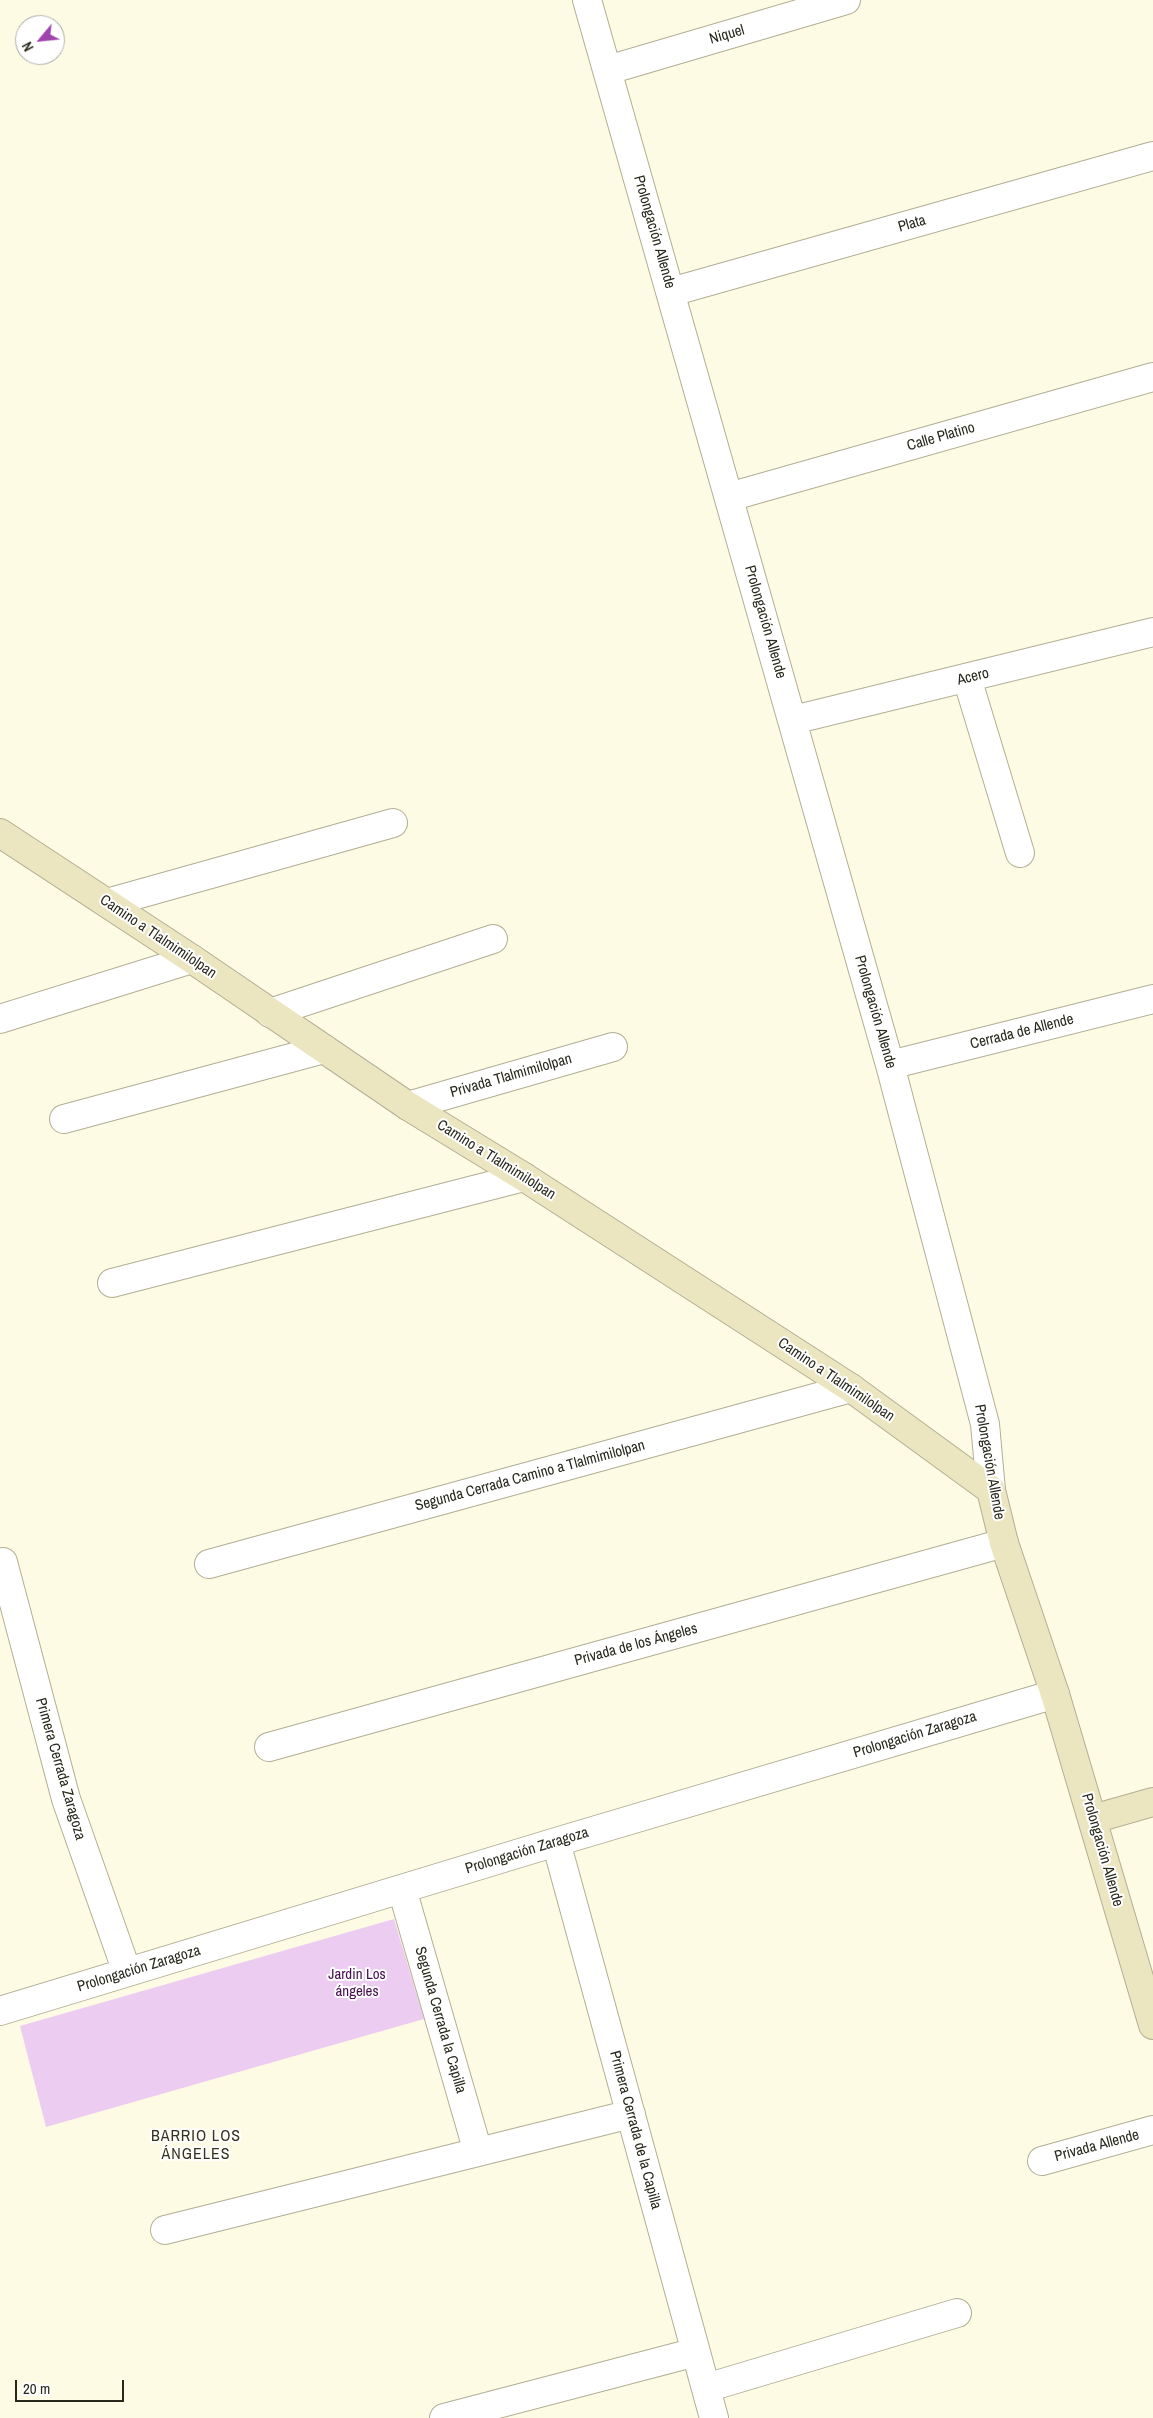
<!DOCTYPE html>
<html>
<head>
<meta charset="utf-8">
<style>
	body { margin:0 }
	#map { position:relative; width:1153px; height:2418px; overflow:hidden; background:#fefbe5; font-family:"Archivo Narrow",sans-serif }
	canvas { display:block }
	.north { position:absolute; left:15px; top:15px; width:50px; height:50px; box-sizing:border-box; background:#fff; border:1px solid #a9a9a5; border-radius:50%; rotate:242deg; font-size:14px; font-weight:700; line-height:20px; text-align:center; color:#29281d }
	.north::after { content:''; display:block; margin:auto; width:18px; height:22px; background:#9f43ad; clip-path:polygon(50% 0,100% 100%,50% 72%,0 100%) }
	.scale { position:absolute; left:15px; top:2380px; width:109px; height:22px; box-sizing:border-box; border:2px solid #29281d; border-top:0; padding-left:6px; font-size:15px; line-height:18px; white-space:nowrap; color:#29281d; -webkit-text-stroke:4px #fff; paint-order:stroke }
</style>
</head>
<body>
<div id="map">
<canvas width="1153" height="2418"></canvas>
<div class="north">N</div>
<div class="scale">20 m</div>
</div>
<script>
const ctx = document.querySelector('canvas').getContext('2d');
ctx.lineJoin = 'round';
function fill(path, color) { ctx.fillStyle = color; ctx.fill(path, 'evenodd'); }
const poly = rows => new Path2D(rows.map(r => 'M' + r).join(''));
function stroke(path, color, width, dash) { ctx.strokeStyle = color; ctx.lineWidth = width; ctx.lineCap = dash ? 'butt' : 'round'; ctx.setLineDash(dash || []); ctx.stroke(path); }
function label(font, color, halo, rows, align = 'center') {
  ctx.font = font + ' "Archivo Narrow",sans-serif'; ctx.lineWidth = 4; ctx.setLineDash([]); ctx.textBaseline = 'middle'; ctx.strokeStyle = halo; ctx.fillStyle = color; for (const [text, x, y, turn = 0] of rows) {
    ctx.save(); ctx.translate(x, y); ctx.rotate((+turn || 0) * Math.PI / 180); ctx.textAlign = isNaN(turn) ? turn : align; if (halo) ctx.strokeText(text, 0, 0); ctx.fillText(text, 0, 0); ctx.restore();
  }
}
fill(poly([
	[394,1919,424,2019,46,2127,20,2026]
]), '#edccf2');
const street = poly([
	[587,0,890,1065,985,1424,991,1490],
	[608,70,846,0],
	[671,292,1153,156],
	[729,497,1153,377],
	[967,678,1020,853],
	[793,720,1153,632],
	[107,903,393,823],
	[270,1013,493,939],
	[0,1019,192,959],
	[890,1065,1153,999],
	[408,1106,613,1047],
	[64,1119,324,1049],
	[112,1283,524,1177],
	[3,1562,66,1799,127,1972],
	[209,1564,851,1388],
	[269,1747,1004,1543],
	[556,1842,714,2418],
	[402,1889,478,2152],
	[0,2011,556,1842,1055,1694],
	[1042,2161,1153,2130],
	[165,2230,631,2114],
	[706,2388,957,2313],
	[444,2418,696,2352]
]);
const secondary = poly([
	[0,833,192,959,408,1106,524,1177,851,1388,991,1490,1004,1543,1055,1694,1153,2025],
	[1093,1819,1153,1802]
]);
stroke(street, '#b2ae94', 30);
stroke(secondary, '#b2ae94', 30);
stroke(street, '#fff', 28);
stroke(secondary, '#ebe6c0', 28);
label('15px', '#29281d', '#fff', [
	["Niquel",727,35,-16],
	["Plata",912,224,-16],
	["Prolongación Allende",654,232,74],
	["Calle Platino",941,437,-16],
	["Prolongación Allende",765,622,74],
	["Acero",973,677,-14],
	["Camino a Tlalmimilolpan",158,937,34],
	["Prolongación Allende",875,1012,74],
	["Cerrada de Allende",1022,1032,-14],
	["Privada Tlalmimilolpan",511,1076,-16],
	["Camino a Tlalmimilolpan",496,1160,32],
	["Camino a Tlalmimilolpan",836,1380,34],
	["Prolongación Allende",989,1462,80],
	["Segunda Cerrada Camino a Tlalmimilolpan",530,1476,-15],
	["Privada de los Ángeles",636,1645,-15],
	["Prolongación Zaragoza",915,1735,-17],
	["Primera Cerrada Zaragoza",60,1769,74],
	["Prolongación Allende",1102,1850,74],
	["Prolongación Zaragoza",527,1851,-17],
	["Prolongación Zaragoza",139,1969,-17],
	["Segunda Cerrada la Capilla",440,2020,74],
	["Primera Cerrada de la Capilla",635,2130,75],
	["Privada Allende",1097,2146,-15]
]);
label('15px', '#460e4e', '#fff', [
	["Jardin Los",357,1975],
	["ángeles",357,1992]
]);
ctx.letterSpacing = '1px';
label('16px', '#36321c', '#fff', [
	["BARRIO LOS",196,2137],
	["ÁNGELES",196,2155]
]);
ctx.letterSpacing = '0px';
</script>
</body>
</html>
